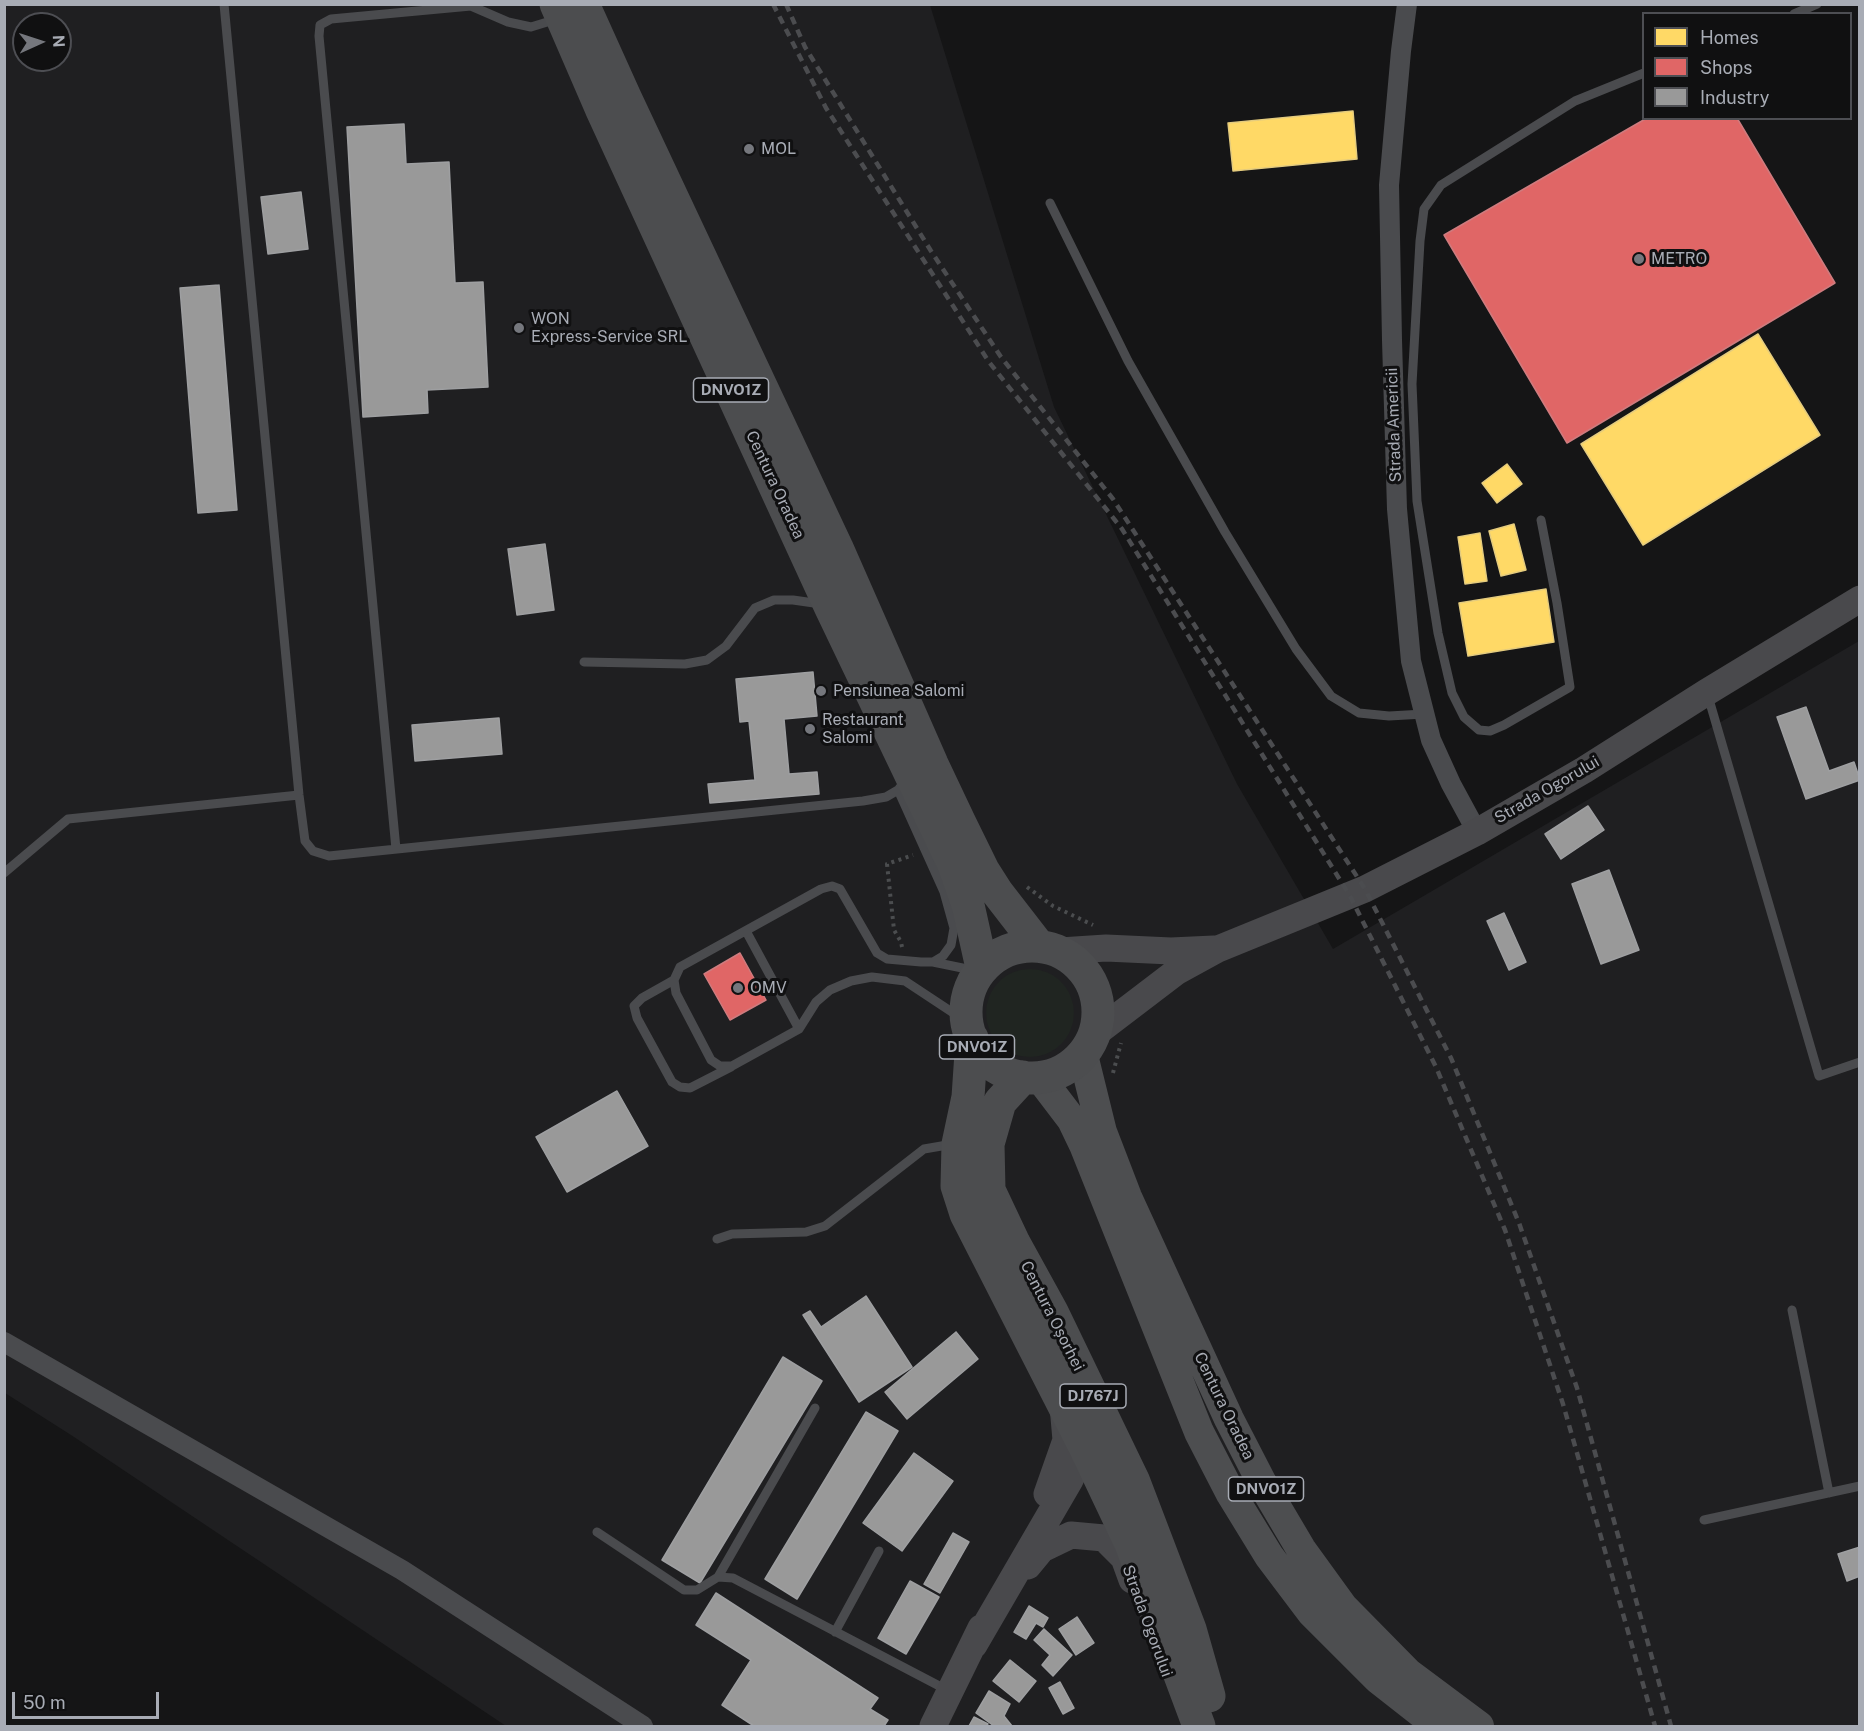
<!DOCTYPE html>
<html>
<head>
<meta charset="utf-8">
<style>
	body { margin:0 }
	#map { position:relative; width:1864px; height:1731px; overflow:hidden; background:#151516; font-family:"Public Sans",sans-serif }
	canvas { display:block }
	.frame { position:absolute; inset:0; border:6px solid #a8acb5; pointer-events:none }
	.legend { position:absolute; left:1642px; top:12px; width:210px; height:108px; box-sizing:border-box; background:#101011; border:2px solid #4d4e53; margin:0; padding:8px 10px; list-style:none; font-size:18px; color:#a8acb5 }
	.legend li { display:flex; align-items:center; gap:12px; height:30px }
	.legend b { width:30px; border:2px solid #4d4e53 }
	.north { position:absolute; left:12px; top:12px; width:60px; height:60px; box-sizing:border-box; background:#101011; border:2px solid #4d4e53; border-radius:50%; rotate:87deg; font-size:16px; font-weight:700; line-height:24px; text-align:center; color:#a8acb5 }
	.north::after { content:''; display:block; margin:auto; width:21px; height:27px; background:#75777d; clip-path:polygon(50% 0,100% 100%,50% 72%,0 100%) }
	.scale { position:absolute; left:12px; top:1692px; width:147px; height:27px; box-sizing:border-box; border:3px solid #a8acb5; border-top:0; padding-left:8px; font-size:18px; line-height:21px; white-space:nowrap; color:#a8acb5; -webkit-text-stroke:4px #101011; paint-order:stroke }
</style>
</head>
<body>
<div id="map">
<canvas width="1864" height="1731"></canvas>
<div class="frame"></div>
<ul class="legend">
<li><b style="height:16px;background:#ffd966"></b>Homes</li>
<li><b style="height:16px;background:#e06666"></b>Shops</li>
<li><b style="height:16px;background:#999"></b>Industry</li>
</ul>
<div class="north">N</div>
<div class="scale">50 m</div>
</div>
<script>
const ctx = document.querySelector('canvas').getContext('2d');
ctx.lineJoin = 'round';
function fill(path, color) { ctx.fillStyle = color; ctx.fill(path, 'evenodd'); }
const poly = rows => new Path2D(rows.map(r => 'M' + r).join(''));
function stroke(path, color, width, dash) { ctx.strokeStyle = color; ctx.lineWidth = width; ctx.lineCap = dash ? 'butt' : 'round'; ctx.setLineDash(dash || []); ctx.stroke(path); }
function label(font, color, halo, rows, align = 'center') {
  ctx.font = font + ' "Public Sans",sans-serif'; ctx.lineWidth = 6; ctx.setLineDash([]); ctx.textBaseline = 'middle'; ctx.strokeStyle = halo; ctx.fillStyle = color; for (const [text, x, y, turn = 0] of rows) {
    ctx.save(); ctx.translate(x, y); ctx.rotate((+turn || 0) * Math.PI / 180); ctx.textAlign = isNaN(turn) ? turn : align; if (halo) ctx.strokeText(text, 0, 0); ctx.fillText(text, 0, 0); ctx.restore();
  }
}
fill(poly([
	[4,5,930,5,1054,407,1237,784,1333,949,1859,641,1859,1726,506,1726,71,1435,5,1393],
	[24,24,60,24,60,60,24,60]
]), '#1f1f21');
fill(poly([
	'986 1013a44 44 0 1 1 88 0a44 44 0 1 1-88 0Z'
]), '#202521');
const homes = poly([
	[1353,111,1357,159,1233,171,1228,123,1353,111],
	[1758,334,1820,435,1643,545,1581,444,1758,334],
	[1507,464,1522,484,1497,503,1482,483,1507,464],
	[1514,524,1526,570,1501,576,1489,531,1514,524],
	[1480,533,1487,581,1465,584,1458,537,1480,533],
	[1546,589,1554,642,1468,656,1459,603,1546,589]
]);
fill(homes, '#ffd966');
stroke(homes, '#e5cc7e', 1.5);
const shops = poly([
	[1647,118,1737,118,1835,283,1567,443,1444,235,1647,118],
	[740,953,766,1000,730,1020,704,974,740,953]
]);
fill(shops, '#e06666');
stroke(shops, '#cf7b7e', 1.5);
const industry = poly([
	[404,124,406,164,449,162,455,283,483,282,488,387,427,390,428,413,363,417,347,127,404,124],
	[301,192,308,249,268,254,261,197,301,192],
	[219,285,237,510,198,513,180,288,219,285],
	[545,544,554,610,517,615,508,549,545,544],
	[813,672,817,716,784,719,789,774,817,772,819,794,710,803,708,784,755,780,749,721,740,722,736,679,813,672],
	[1806,707,1829,771,1854,762,1860,780,1806,799,1777,717,1806,707],
	[499,718,502,754,415,761,412,725,499,718],
	[1588,806,1604,830,1561,859,1545,834,1588,806],
	[1609,870,1639,950,1601,964,1572,884,1609,870],
	[1504,913,1526,962,1509,970,1487,921,1504,913],
	[617,1091,648,1146,567,1192,536,1137,617,1091],
	[866,1296,912,1367,859,1402,803,1315,810,1311,821,1327,866,1296],
	[956,1332,978,1359,907,1419,885,1392,956,1332],
	[783,1357,822,1381,700,1583,662,1560,783,1357],
	[866,1412,898,1431,797,1599,765,1579,866,1412],
	[914,1453,953,1481,902,1551,863,1523,914,1453],
	[953,1533,969,1542,940,1593,924,1584,953,1533],
	[1860,1547,1860,1576,1847,1581,1838,1554,1860,1547],
	[910,1581,939,1597,906,1654,878,1638,910,1581],
	[716,1593,878,1698,870,1709,888,1720,884,1726,754,1726,722,1705,751,1660,696,1625,716,1593],
	[1029,1606,1048,1618,1043,1627,1036,1623,1026,1639,1014,1632,1029,1606],
	[1077,1617,1094,1643,1076,1655,1059,1629,1077,1617],
	[1044,1629,1072,1655,1053,1676,1042,1665,1050,1655,1034,1640,1044,1629],
	[1010,1660,1036,1681,1019,1702,993,1681,1010,1660],
	[1060,1682,1074,1708,1063,1714,1049,1688,1060,1682],
	[989,1691,1010,1704,1004,1716,1012,1726,994,1726,976,1713,989,1691],
	[974,1717,988,1724,986,1726,969,1726,974,1717]
]);
fill(industry, '#999');
stroke(industry, '#9e9fa1', 1.5);
stroke(poly([
	[1027,887,1053,906,1093,925],
	[902,947,901,942,894,930,887,864,913,855],
	[1113,1073,1121,1043]
]), '#4b4d4f', 4, [3, 4.5]);
stroke(poly([
	[224,4,299,795,305,841,313,851,329,856,863,801,886,797,898,790,905,781],
	[1794,14,1817,4],
	[1050,203,1128,361,1225,532,1296,649,1331,696,1359,713,1389,716,1424,714],
	[1541,520,1557,603,1570,687,1504,725,1490,731,1479,730,1464,717,1452,693,1438,633,1417,501,1412,384,1420,241,1424,209,1441,185,1575,101,1644,73],
	[584,662,685,664,707,660,726,646,755,608,774,600,793,600,821,604],
	[1708,696,1819,1076,1860,1062],
	[898,790,944,892,954,928,951,945,943,956,933,962,921,962,887,959,877,953,840,889,832,886,821,889,680,967,674,980,676,993,711,1060,720,1066,732,1066,799,1029,816,1002,830,990,851,981,872,977,905,981,967,1022],
	[396,849,319,36,320,25,331,19,471,6,508,22,531,27,557,19],
	[4,873,68,819,299,795],
	[746,931,799,1029],
	[933,962,977,971],
	[674,980,642,998,634,1006,637,1018,672,1082,680,1087,690,1088,731,1067],
	[717,1239,732,1234,806,1232,825,1226,924,1149,953,1144],
	[1792,1310,1829,1493],
	[1704,1520,1860,1486],
	[597,1532,684,1590,697,1590,718,1577,733,1578,947,1690],
	[718,1577,815,1408],
	[835,1632,879,1551]
]), '#4a4b4e', 9);
stroke(poly([
	[1407,4,1401,51,1389,185,1392,340,1397,509,1411,661,1431,740,1451,784,1477,832],
	[4,1342,402,1570,643,1726]
]), '#4a4b4e', 20);
stroke(poly([
	[1060,951,1106,948,1171,951,1214,949],
	[1096,1033,1176,972,1218,949,1365,889,1477,832,1584,770,1707,692,1860,599],
	[1047,1494,1066,1440,1063,1406],
	[1028,1566,1042,1549,1071,1535,1104,1538,1124,1558,1132,1580],
	[974,1645,1070,1480,1085,1447,1085,1433],
	[933,1726,981,1628]
]), '#49494c', 27);
stroke(poly([
	[1083,1055,1102,1132,1127,1197,1229,1419,1262,1483,1301,1549,1343,1607,1408,1673,1479,1726],
	[1040,1078,1072,1120,1084,1145,1199,1432,1231,1494,1269,1556,1312,1613,1378,1679,1438,1726]
]), '#4d4e50', 30);
stroke(poly([
	[556,4,601,108,830,606,954,865,968,905,982,968],
	[583,4,625,97,837,548,932,764,959,821,983,870,997,892,1038,945],
	'966 1012a66 66 0 1 1 132 0a66 66 0 1 1-132 0Z',
	[972,1038,968,1097,958,1144,957,1186,966,1214,1085,1447,1131,1544,1199,1726],
	[1023,1077,1000,1102,988,1144,989,1190,1014,1243,1052,1312,1134,1482,1190,1629,1209,1696]
]), '#4c4d4f', 33);
stroke(poly([
	[773,4,826,108,989,362,1122,529,1350,896,1436,1067,1505,1230,1563,1404,1655,1726],
	[786,4,805,47,931,251,1001,357,1113,499,1365,889,1451,1058,1519,1223,1577,1388,1671,1726]
]), '#4b4c4f', 4.5, [8, 6]);
for (const [x, y, r, color] of [
	[749,149,6,"#75777d"],
	[1639,259,6,"#75777d"],
	[519,328,6,"#75777d"],
	[821,691,6,"#75777d"],
	[810,729,6,"#75777d"],
	[738,988,6,"#75777d"]
]) { const dot = new Path2D(); dot.arc(x, y, r, 0, 2 * Math.PI); ctx.fillStyle = color; ctx.fill(dot); stroke(dot, '#101011', 2); }
for (const [x, y, w] of [
	[731,390,75],
	[977,1047,75],
	[1093,1396,66],
	[1266,1489,75]
]) { const box = new Path2D(); box.roundRect(x - w / 2, y - 12, w, 24, 4.5); ctx.fillStyle = '#101011'; ctx.fill(box); stroke(box, '#a8acb5', 1.5); }
label('bold 15px', '#a8acb5', null, [
	["DNVO1Z",731,390],
	["DNVO1Z",977,1047],
	["DJ767J",1093,1396],
	["DNVO1Z",1266,1489]
]);
label('16px', '#a8acb5', '#101011', [
	["MOL",761,149],
	["METRO",1651,259],
	["WON",531,319],
	["Express-Service SRL",531,337],
	["Pensiunea Salomi",833,691],
	["Restaurant",822,720],
	["Salomi",822,738],
	["OMV",750,988]
], 'left');
label('16px', '#a8acb5', '#101011', [
	["Strada Americii",1394,425,-92],
	["Centura Oradea",775,485,65],
	["Strada Ogorului",1547,790,-30],
	["Centura Oșorhei",1052,1316,63],
	["Centura Oradea",1224,1406,64],
	["Strada Ogorului",1147,1621,70]
]);
</script>
</body>
</html>
